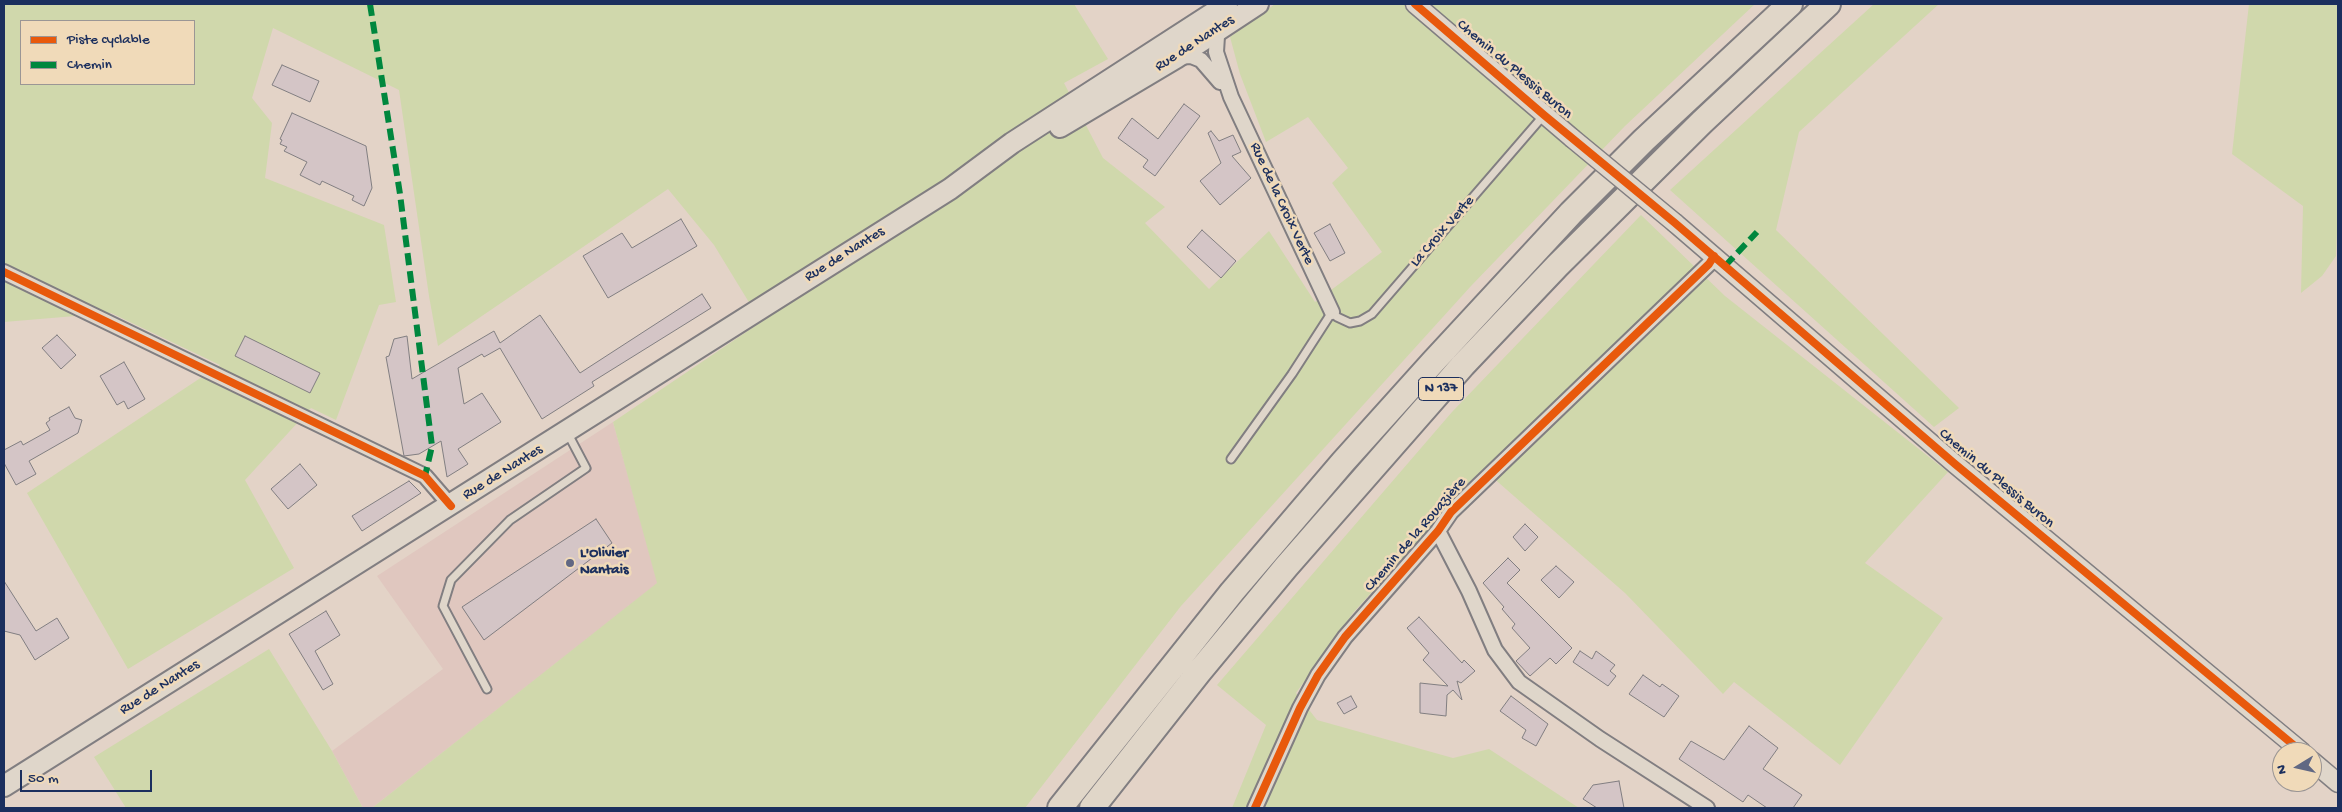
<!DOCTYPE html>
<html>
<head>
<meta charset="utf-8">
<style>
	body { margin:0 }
	#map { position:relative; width:2342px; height:812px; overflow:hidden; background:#e3d3c7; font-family:"Gochi Hand",sans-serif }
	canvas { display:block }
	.frame { position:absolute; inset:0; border:5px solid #1b2f5e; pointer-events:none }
	.legend { position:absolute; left:20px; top:20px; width:175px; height:65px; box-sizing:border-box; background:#f0dab9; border:1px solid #9b9695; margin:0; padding:6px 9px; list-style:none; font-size:15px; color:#1b2f5e }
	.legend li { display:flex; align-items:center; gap:10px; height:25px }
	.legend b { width:25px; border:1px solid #9b9695 }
	.north { position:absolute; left:2272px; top:742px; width:50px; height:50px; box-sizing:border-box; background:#f0dab9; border:1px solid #9b9695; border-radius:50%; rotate:261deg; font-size:14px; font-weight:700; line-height:20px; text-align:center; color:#1b2f5e }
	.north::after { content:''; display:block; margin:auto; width:18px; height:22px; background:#616883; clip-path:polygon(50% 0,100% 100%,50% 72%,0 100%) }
	.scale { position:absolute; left:20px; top:770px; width:132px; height:22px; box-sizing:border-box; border:2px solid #1b2f5e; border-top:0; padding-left:6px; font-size:15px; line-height:18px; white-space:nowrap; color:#1b2f5e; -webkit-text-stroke:4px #f0dab9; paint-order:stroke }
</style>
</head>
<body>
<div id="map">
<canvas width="2342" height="812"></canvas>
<div class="frame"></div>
<ul class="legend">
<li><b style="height:6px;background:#e8590c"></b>Piste cyclable</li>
<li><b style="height:6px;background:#00873e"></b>Chemin</li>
</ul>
<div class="north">N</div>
<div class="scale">50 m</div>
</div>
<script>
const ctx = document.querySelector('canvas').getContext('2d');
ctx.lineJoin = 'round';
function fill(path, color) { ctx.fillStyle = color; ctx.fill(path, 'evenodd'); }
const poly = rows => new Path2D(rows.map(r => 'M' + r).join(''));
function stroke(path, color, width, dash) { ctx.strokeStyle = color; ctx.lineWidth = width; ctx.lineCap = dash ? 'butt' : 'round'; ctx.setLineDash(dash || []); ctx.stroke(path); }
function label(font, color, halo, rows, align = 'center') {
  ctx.font = font + ' "Gochi Hand",sans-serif'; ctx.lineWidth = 5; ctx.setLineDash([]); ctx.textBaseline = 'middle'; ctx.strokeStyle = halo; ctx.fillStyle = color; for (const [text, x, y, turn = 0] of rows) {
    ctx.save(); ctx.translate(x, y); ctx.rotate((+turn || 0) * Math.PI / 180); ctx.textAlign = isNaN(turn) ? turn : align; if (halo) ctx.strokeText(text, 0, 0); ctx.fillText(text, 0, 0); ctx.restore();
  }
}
fill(poly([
	[613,422,658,583,372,808,363,808,332,751,443,669,377,576]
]), '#e0c7bf');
fill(poly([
	[4,4,1074,4,1108,59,1064,83,1103,158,1165,207,1145,223,1209,289,1269,231,1315,302,1382,252,1332,183,1348,168,1308,117,1266,142,1240,74,1230,37,1275,4,1755,4,1625,126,1471,286,1181,606,1025,808,372,808,657,583,613,422,761,322,714,245,668,189,438,346,429,296,399,90,273,28,252,98,272,123,265,178,384,225,396,302,379,305,336,420,311,408,245,480,294,568,128,669,27,493,220,365,111,313,4,322],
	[21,21,194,21,194,84,21,84],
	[1874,4,1939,4,1799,132,1776,230,1959,408,1934,427,1670,190],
	[2249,4,2338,4,2338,207,2336,256,2322,276,2301,293,2303,206,2232,154],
	[1641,215,1725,296,1948,472,1865,563,1943,618,1840,765,1734,682,1723,694,1625,593,1483,469,1353,613,1296,693,1317,720,1453,758,1489,749,1579,808,1232,808,1266,725,1217,685,1452,412],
	[269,649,332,751,363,808,126,808,94,757]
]), '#d0d8ac');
const building = poly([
	[282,65,319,81,310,102,272,85,282,65],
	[1184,104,1200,116,1155,176,1143,167,1148,160,1118,138,1132,118,1158,139,1184,104],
	[292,113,366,146,372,188,364,206,352,200,354,196,322,181,320,185,300,175,307,162,284,151,287,147,280,144,282,140,280,139,292,113],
	[1211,131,1219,141,1233,135,1241,152,1232,156,1251,178,1220,205,1200,181,1221,163,1208,133,1211,131],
	[681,219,697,246,608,298,583,256,622,233,632,248,681,219],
	[1330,224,1345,253,1330,261,1314,233,1330,224],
	[1202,230,1236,261,1221,278,1187,247,1202,230],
	[702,294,711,308,592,382,594,386,542,419,500,348,484,357,482,354,458,368,464,404,482,393,501,422,458,449,468,464,447,477,441,441,419,454,404,456,386,357,389,356,394,339,407,336,412,379,494,331,500,343,540,315,580,373,702,294],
	[57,335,76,355,61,369,42,348,57,335],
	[245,336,320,373,310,393,235,356,245,336],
	[124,362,145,399,128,409,124,401,117,405,100,376,124,362],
	[69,407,75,418,82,420,78,433,29,461,36,474,16,485,4,463,4,450,21,441,23,445,50,430,46,423,50,420,49,418,69,407],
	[300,464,317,485,288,509,271,489,300,464],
	[409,481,421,493,362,531,352,516,409,481],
	[596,519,612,543,484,640,462,607,596,519],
	[1525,524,1538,537,1525,551,1513,537,1525,524],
	[1508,558,1520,570,1507,583,1572,648,1556,664,1550,658,1530,676,1516,661,1530,648,1512,628,1515,624,1502,609,1504,607,1483,583,1508,558],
	[1556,566,1574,582,1559,598,1541,580,1556,566],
	[4,581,36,631,57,618,69,638,35,660,20,635,4,631,4,581],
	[326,611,340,635,315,651,333,684,323,690,289,634,326,611],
	[1419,617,1462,663,1464,660,1475,671,1461,683,1457,681,1462,700,1453,690,1447,695,1446,716,1420,713,1420,683,1448,686,1423,660,1429,653,1407,628,1419,617],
	[1580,651,1592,659,1596,651,1615,665,1610,671,1616,676,1608,686,1573,662,1580,651],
	[1643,675,1660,687,1662,684,1679,696,1664,717,1629,694,1643,675],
	[1351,696,1357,707,1344,714,1337,703,1351,696],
	[1511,696,1548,724,1536,746,1522,738,1526,730,1500,711,1511,696],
	[1749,726,1778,748,1763,769,1802,795,1793,808,1767,808,1748,795,1743,802,1679,759,1691,741,1724,760,1749,726],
	[1619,781,1624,808,1597,808,1583,799,1593,785,1619,781]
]);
fill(building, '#d4c5c6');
stroke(building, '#817e81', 1);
const service = poly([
	[1231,459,1292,374,1332,312,1337,317,1350,323,1360,321,1372,314,1544,115],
	[487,689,443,606,451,580,510,520,586,468,567,432]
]);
const minor = poly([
	[1221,28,1217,36,1216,52,1231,97,1332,312],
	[1177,57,1191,56,1201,60,1220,82],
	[4,272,425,476,451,506],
	[1438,531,1469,591,1495,650,1519,682,1600,739,1707,808],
	[1255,808,1300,708,1318,675,1345,637,1438,531,1451,512,1709,264,1714,256]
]);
const tertiary = poly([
	[1415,4,1572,138],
	[1675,223,1955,464,2302,752],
	[2312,761,2338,783]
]);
const secondary = poly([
	[1060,127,1176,58,1258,4],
	[4,786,950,189,1012,143,1227,4]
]);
const trunk = poly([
	[1060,808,1232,592,1343,462,1433,362,1571,213,1644,140,1790,4],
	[1092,808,1199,672,1286,567,1463,365,1557,266,1702,122,1828,4]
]);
stroke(service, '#817e81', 11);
stroke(minor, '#817e81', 18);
stroke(tertiary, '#817e81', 21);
stroke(secondary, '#817e81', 24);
stroke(trunk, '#817e81', 28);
stroke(service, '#dfd6ca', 7);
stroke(minor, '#dfd6ca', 14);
stroke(tertiary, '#dfd6ca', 18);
stroke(secondary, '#dfd6ca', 20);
stroke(trunk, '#e0d6c8', 24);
const tertiaryBridge = poly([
	[1572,138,1675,223]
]);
stroke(tertiaryBridge, '#817e81', 21, []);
stroke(tertiaryBridge, '#dfd6ca', 18);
stroke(poly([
	[370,4,400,194,432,446,425,476],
	[1725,266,1757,232]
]), '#00873e', 6, [12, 6]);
stroke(poly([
	[1415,4,1544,115,1675,223,1955,464,2302,752],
	[4,272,425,476,451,506],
	[1255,808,1300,708,1318,675,1345,637,1438,531,1451,512,1709,264,1714,256]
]), '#e8590c', 8);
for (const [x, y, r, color] of [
	[570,563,5,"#616883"]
]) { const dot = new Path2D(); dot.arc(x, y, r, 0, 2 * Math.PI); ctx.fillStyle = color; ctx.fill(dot); stroke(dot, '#f0dab9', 2); }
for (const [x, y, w] of [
	[1441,389,45]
]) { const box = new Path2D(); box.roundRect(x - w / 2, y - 11.5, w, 23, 4); ctx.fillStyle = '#f0dab9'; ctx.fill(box); stroke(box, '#1b2f5e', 1); }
label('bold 14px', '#1b2f5e', null, [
	["N 137",1441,389]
]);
label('15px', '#1b2f5e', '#f0dab9', [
	["Rue de Nantes",1195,44,-33],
	["Chemin du Plessis Buron",1514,70,40],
	["Rue de la Croix Verte",1281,204,65],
	["La Croix Verte",1443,232,-49],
	["Rue de Nantes",845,255,-32],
	["Rue de Nantes",503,473,-32],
	["Chemin du Plessis Buron",1996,479,40],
	["Chemin de la Rouazière",1416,535,-49],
	["Rue de Nantes",160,688,-32]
]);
label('bold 15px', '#1b2f5e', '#f0dab9', [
	["L'Olivier",580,554],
	["Nantais",580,571]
], 'left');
</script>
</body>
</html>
